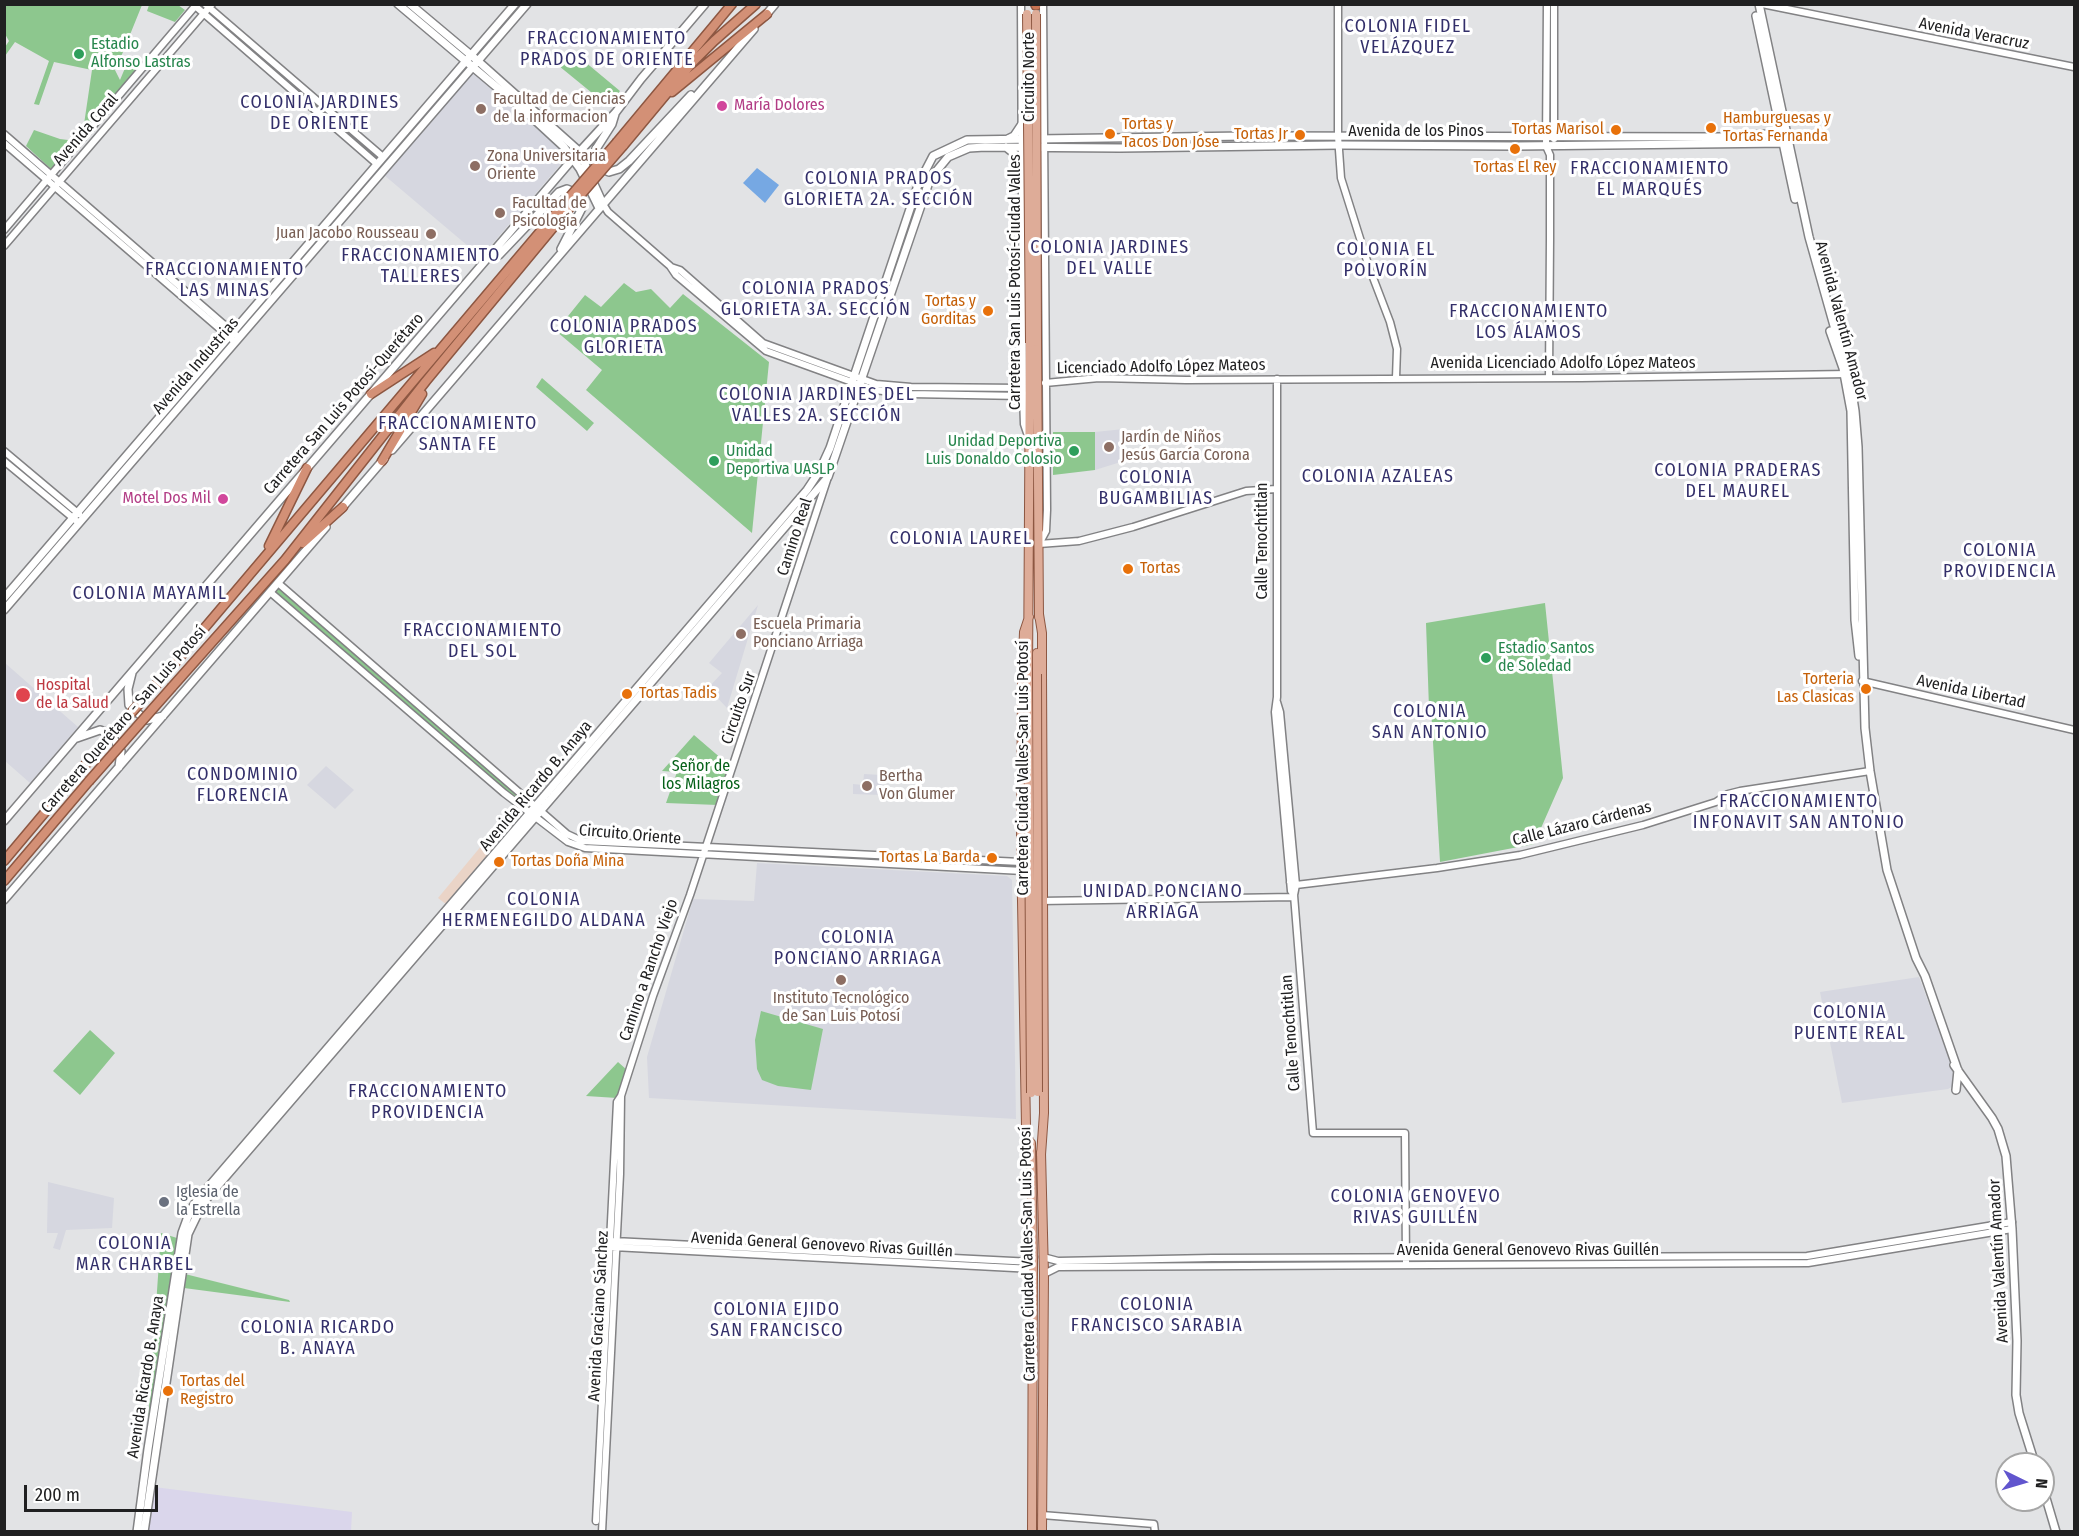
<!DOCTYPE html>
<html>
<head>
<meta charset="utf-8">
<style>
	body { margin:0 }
	#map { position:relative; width:2079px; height:1536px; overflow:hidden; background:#e2e3e5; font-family:"Fira Sans Condensed",sans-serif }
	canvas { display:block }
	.frame { position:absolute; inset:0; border:6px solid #202021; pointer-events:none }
	.north { position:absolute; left:1995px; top:1452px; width:60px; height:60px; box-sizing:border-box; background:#fff; border:2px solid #a6a6a6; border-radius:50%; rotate:95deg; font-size:16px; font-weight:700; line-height:24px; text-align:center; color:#202021 }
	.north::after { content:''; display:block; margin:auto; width:21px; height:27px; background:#6155ce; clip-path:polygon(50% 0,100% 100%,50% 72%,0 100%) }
	.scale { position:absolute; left:24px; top:1485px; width:134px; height:27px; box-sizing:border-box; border:3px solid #202021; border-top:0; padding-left:8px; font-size:18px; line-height:21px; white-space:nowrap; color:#202021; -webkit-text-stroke:4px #fff; paint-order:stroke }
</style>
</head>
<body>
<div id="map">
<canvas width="2079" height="1536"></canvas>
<div class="frame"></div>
<div class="north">N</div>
<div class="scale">200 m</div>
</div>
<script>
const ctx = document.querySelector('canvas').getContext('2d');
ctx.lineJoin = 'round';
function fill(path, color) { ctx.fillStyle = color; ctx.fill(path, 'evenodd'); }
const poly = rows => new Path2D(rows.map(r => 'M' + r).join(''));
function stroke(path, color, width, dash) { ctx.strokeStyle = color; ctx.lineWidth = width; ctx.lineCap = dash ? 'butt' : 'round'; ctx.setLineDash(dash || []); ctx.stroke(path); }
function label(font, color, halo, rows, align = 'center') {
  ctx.font = font + ' "Fira Sans Condensed",sans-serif'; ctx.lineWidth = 6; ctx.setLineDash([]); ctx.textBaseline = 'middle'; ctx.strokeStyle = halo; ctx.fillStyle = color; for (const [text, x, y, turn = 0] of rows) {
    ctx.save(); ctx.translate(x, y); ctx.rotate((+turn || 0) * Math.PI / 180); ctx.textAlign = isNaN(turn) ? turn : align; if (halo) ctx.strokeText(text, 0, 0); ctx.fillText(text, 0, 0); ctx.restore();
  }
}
fill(poly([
	[487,839,495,847,447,905,438,898]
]), '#ead4c7');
fill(poly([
	[154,1487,352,1512,351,1531,147,1532]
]), '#dad6eb');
fill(poly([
	[473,73,553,143,567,157,481,257,384,175],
	[1124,429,1124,461,1095,470,1095,432],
	[758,605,727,708,708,688,722,673,709,663],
	[5,663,78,727,30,783,5,761],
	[326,766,354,790,335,809,307,785],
	[864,774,882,775,881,795,853,794,853,784,863,785],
	[757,863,1007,876,1012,880,1016,1119,649,1098,647,1057,693,899,754,901],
	[1919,977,1955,1075,1955,1085,1948,1089,1842,1103,1820,992],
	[48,1182,114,1198,112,1228,66,1230,60,1250,53,1248,58,1233,47,1233]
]), '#d6d7e0');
fill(poly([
	[4,5,142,5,123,52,119,61,113,66,120,80,128,61,141,65,83,131,92,70,54,62,39,105,34,104,49,61,15,42,5,56,5,47,9,41,5,34],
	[149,5,178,5,185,10,175,22,147,11],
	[572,51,620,91,608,106,559,66],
	[34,130,60,139,76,141,51,169,26,146],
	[624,283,636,292,651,289,670,308,683,294,769,362,752,533,586,390,602,370,556,331,585,295,601,307],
	[542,378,594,423,587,431,536,387],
	[1053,432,1095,432,1095,470,1053,475],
	[280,587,360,658,533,807,528,812,274,593],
	[1545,603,1563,778,1534,844,1440,862,1431,708,1429,708,1426,623],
	[694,735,730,766,718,805,666,803,677,772,662,771],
	[761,1011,823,1029,811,1090,778,1086,762,1080,757,1069,755,1040],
	[90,1030,115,1053,80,1095,53,1071],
	[618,1062,627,1070,617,1098,586,1096],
	[161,1233,177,1238,151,1421,148,1421],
	[185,1274,289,1300,290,1302,184,1288]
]), '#8dc78e');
fill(poly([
	[757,168,779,185,765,203,743,183]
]), '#76a8e3');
const tertiary = poly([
	[205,4,383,157],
	[1021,4,1023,396,1024,424,1028,436],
	[1338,4,1338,136,1341,178,1369,267,1390,322,1397,349,1396,378],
	[1547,4,1546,146,1550,155,1550,239,1549,378],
	[1762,4,2074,67],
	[194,5,377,164],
	[4,134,236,335],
	[1554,139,1554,4],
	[4,143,235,342],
	[603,204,608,212,670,266,676,275,766,351,874,390,910,394,1023,396],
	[4,230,197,4],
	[4,246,212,4],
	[671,267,680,270,763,343,876,384,911,387,1023,388],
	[1277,379,1277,697,1275,712,1291,891,1294,895],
	[1045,383,1099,378,1186,380,1581,378,1849,374],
	[4,451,79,514],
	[4,461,79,523],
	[1039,544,1046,531,1047,510,1043,4],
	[1039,544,1079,541,1133,527,1246,491,1276,489],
	[278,583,536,807,567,834,582,841,1042,863],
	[270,592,504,793,568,842,585,848,1042,872],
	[1862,681,2074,730],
	[1277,702,1280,712,1296,885,1294,895,1313,1133,1405,1133,1406,1262],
	[1290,882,1296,885,1437,868,1520,855,1643,825,1716,802,1728,794,1740,791,1870,771],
	[1040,901,1294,897],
	[614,1241,1033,1262],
	[613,1247,1033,1269],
	[1043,1257,1058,1261,1212,1258,1807,1256,2012,1222],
	[1044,1274,1058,1267,1808,1263,2012,1229],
	[1042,1515,1154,1524,1155,1532],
	[596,1521,617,1102,621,1096,653,996,690,895,827,480],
	[602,1532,620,1174,621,1096]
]);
const secondary = poly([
	[398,4,525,111,564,147,580,169,599,208],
	[410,4,478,61,579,151,603,204],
	[1759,4,1809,237,1838,340,1848,367,1855,411,1858,447,1865,728,1870,771,1887,870,1916,958,1925,976,1957,1068],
	[765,16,775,4],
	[1756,16,1795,199],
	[615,114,612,124,596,149,595,159,600,168,609,172,619,169,629,161,691,95],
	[1008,139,1014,136,1022,124],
	[1006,147,1016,155,1022,166],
	[488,258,499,255,559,192,567,189,579,194,582,201,582,208,561,249],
	[1830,331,1843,368,1851,411,1855,620,1859,656],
	[392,450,754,29],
	[341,509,384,459],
	[4,598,515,4],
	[4,610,527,4],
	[132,673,128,689,129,705,132,709,147,720,163,716],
	[77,738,100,730,111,734,121,751,119,767],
	[4,821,571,161,616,112,641,79,705,4],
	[4,900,326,527],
	[1954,1065,1992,1118,1998,1129,2006,1156,2012,1229,2017,1341,2016,1395,2019,1413,2035,1464],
	[1956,1090,1958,1070],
	[2043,1488,2056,1532],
	[137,1532,148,1449,182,1233,190,1211,198,1199,807,490,819,472,830,448,918,185,933,156,967,140,1246,136,1719,137,1786,133],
	[144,1532,188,1234,203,1203,828,477,930,179,948,157,969,148,985,147,1120,148,1339,145,1516,146,1788,143]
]);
const primary = poly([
	[1037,342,1039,617],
	[1039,614,1042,633,1042,673,1044,1113,1041,1155],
	[1029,617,1024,632,1022,685,1021,845,1026,1126,1030,1148],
	[1028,674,1030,343],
	[1037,674,1037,653],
	[1031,1143,1033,1262,1032,1532],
	[1041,1152,1044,1274,1042,1532]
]);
const trunk = poly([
	[672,92,767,14],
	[617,142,732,4],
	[623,146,693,62,714,41,756,4],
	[371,394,434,353],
	[382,461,422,394],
	[303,543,343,507],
	[269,546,307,468],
	[163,677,561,207],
	[172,687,285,560,426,381,566,212],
	[4,861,78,773],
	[4,881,89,781]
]);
const motorway = poly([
	[1036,4,1036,5]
]);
stroke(tertiary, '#828284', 9);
stroke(secondary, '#828284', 10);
stroke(primary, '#8d5742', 10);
stroke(trunk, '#8d5742', 11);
stroke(motorway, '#8d5742', 12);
stroke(tertiary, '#fff', 6);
stroke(secondary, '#fff', 7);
stroke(primary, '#deac98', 8);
stroke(trunk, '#d39076', 8);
stroke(motorway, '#c87453', 9);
const primaryBridge = poly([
	[1027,14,1030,343],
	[1036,14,1037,342],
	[1028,674,1031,1093],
	[1037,674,1038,1092]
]);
const trunkBridge = poly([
	[561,207,617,142],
	[566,212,623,146],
	[78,773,163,677],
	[89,781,172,687]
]);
stroke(primaryBridge, '#8d5742', 10, []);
stroke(trunkBridge, '#8d5742', 11, []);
stroke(primaryBridge, '#deac98', 8);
stroke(trunkBridge, '#d39076', 8);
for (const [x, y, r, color] of [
	[79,54,6,"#2e9e5b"],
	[722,106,6,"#d1479c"],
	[481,109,6,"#8d6e63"],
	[1711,128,6,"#e8710a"],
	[1616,130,6,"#e8710a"],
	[1110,134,6,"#e8710a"],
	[1300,135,6,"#e8710a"],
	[1515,149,6,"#e8710a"],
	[475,166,6,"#8d6e63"],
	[500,213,6,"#8d6e63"],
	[431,234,6,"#8d6e63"],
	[988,311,6,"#e8710a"],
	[1109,447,6,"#8d6e63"],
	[1074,451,6,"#2e9e5b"],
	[714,461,6,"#2e9e5b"],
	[223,499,6,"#d1479c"],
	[1128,569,6,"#e8710a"],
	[741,634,6,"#8d6e63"],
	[1486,658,6,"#2e9e5b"],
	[1866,689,6,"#e8710a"],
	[627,694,6,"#e8710a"],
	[23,695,8,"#e0444e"],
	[867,786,6,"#8d6e63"],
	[992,858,6,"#e8710a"],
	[499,862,6,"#e8710a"],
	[841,980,6,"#8d6e63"],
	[164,1202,6,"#6b7280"],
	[168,1391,6,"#e8710a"]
]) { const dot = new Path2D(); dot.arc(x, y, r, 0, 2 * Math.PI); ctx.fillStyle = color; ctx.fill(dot); stroke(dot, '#fff', 2); }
label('16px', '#202021', '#fff', [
	["Avenida Veracruz",1974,34,11],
	["Circuito Norte",1030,77,-90],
	["Avenida Coral",86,130,-49],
	["Avenida de los Pinos",1416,132],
	["Carretera San Luis Potosí-Ciudad Valles",1016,282,-90],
	["Avenida Valentín Amador",1841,321,75],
	["Avenida Licenciado Adolfo López Mateos",1563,364],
	["Avenida Industrias",196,366,-49],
	["Licenciado Adolfo López Mateos",1161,367,-1],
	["Carretera San Luis Potosí-Querétaro",344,404,-49],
	["Camino Real",795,537,-72],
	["Calle Tenochtitlan",1263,541,-90],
	["Avenida Libertad",1971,692,12],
	["Circuito Sur",739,708,-71],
	["Carretera Querétaro - San Luis Potosí",124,720,-49],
	["Carretera Ciudad Valles-San Luis Potosí",1024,768,-90],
	["Avenida Ricardo B. Anaya",536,786,-50],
	["Calle Lázaro Cárdenas",1582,824,-14],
	["Circuito Oriente",630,835,5],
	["Camino a Rancho Viejo",649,970,-71],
	["Calle Tenochtitlan",1291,1033,-94],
	["Avenida General Genovevo Rivas Guillén",822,1245,3],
	["Avenida General Genovevo Rivas Guillén",1528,1251],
	["Carretera Ciudad Valles-San Luis Potosí",1028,1254,-91],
	["Avenida Valentín Amador",1999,1261,-93],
	["Avenida Graciano Sánchez",599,1316,-87],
	["Avenida Ricardo B. Anaya",146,1377,-81]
]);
label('16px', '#27864d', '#fff', [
	["Estadio",91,45],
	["Alfonso Lastras",91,63],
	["Unidad Deportiva",1062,442,"right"],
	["Luis Donaldo Colosio",1062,460,"right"],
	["Unidad",726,452],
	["Deportiva UASLP",726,470],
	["Estadio Santos",1498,649],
	["de Soledad",1498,667]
], 'left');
label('16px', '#785e54', '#fff', [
	["Facultad de Ciencias",493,100],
	["de la informacion",493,118],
	["Zona Universitaria",487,157],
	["Oriente",487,175],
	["Facultad de",512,204],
	["Psicología",512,222],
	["Juan Jacobo Rousseau",419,234,"right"],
	["Jardín de Niños",1121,438],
	["Jesús García Corona",1121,456],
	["Escuela Primaria",753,625],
	["Ponciano Arriaga",753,643],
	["Bertha",879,777],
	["Von Glumer",879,795],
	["Instituto Tecnológico",841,999,"center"],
	["de San Luis Potosí",841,1017,"center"]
], 'left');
label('16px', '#b23c85', '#fff', [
	["María Dolores",734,106],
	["Motel Dos Mil",211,499,"right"]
], 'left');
label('16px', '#c56008', '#fff', [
	["Hamburguesas y",1723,119],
	["Tortas Fernanda",1723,137],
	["Tortas y",1122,125],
	["Tacos Don Jóse",1122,143],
	["Tortas Marisol",1604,130,"right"],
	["Tortas Jr",1288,135,"right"],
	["Tortas El Rey",1515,168,"center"],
	["Tortas y",976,302,"right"],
	["Gorditas",976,320,"right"],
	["Tortas",1140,569],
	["Torteria",1854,680,"right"],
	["Las Clasicas",1854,698,"right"],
	["Tortas Tadis",639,694],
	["Tortas La Barda",980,858,"right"],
	["Tortas Doña Mina",511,862],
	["Tortas del",180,1382],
	["Registro",180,1400]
], 'left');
label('16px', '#be3a42', '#fff', [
	["Hospital",36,686],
	["de la Salud",36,704]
], 'left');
label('16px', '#056118', '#fff', [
	["Señor de",701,767],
	["los Milagros",701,785]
]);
label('16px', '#5b616d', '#fff', [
	["Iglesia de",176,1193],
	["la Estrella",176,1211]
], 'left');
ctx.letterSpacing = '1.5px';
label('18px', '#332f6a', '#fff', [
	["COLONIA FIDEL",1408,27],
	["VELÁZQUEZ",1408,48],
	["FRACCIONAMIENTO",607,39],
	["PRADOS DE ORIENTE",607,60],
	["COLONIA JARDINES",320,103],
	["DE ORIENTE",320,124],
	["FRACCIONAMIENTO",1650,169],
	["EL MARQUÉS",1650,190],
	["COLONIA PRADOS",879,179],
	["GLORIETA 2A. SECCIÓN",879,200],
	["COLONIA JARDINES",1110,248],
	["DEL VALLE",1110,269],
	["COLONIA EL",1386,250],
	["POLVORÍN",1386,271],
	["FRACCIONAMIENTO",421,256],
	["TALLERES",421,277],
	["FRACCIONAMIENTO",225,270],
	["LAS MINAS",225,291],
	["COLONIA PRADOS",816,289],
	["GLORIETA 3A. SECCIÓN",816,310],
	["FRACCIONAMIENTO",1529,312],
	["LOS ÁLAMOS",1529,333],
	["COLONIA PRADOS",624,327],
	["GLORIETA",624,348],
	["COLONIA JARDINES DEL",817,395],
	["VALLES 2A. SECCIÓN",817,416],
	["FRACCIONAMIENTO",458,424],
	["SANTA FE",458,445],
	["COLONIA PRADERAS",1738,471],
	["DEL MAUREL",1738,492],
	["COLONIA AZALEAS",1378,477],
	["COLONIA",1156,478],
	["BUGAMBILIAS",1156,499],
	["COLONIA LAUREL",961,539],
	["COLONIA",2000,551],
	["PROVIDENCIA",2000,572],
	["COLONIA MAYAMIL",150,594],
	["FRACCIONAMIENTO",483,631],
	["DEL SOL",483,652],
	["COLONIA",1430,712],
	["SAN ANTONIO",1430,733],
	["CONDOMINIO",243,775],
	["FLORENCIA",243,796],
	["FRACCIONAMIENTO",1799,802],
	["INFONAVIT SAN ANTONIO",1799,823],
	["UNIDAD PONCIANO",1163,892],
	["ARRIAGA",1163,913],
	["COLONIA",544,900],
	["HERMENEGILDO ALDANA",544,921],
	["COLONIA",858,938],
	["PONCIANO ARRIAGA",858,959],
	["COLONIA",1850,1013],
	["PUENTE REAL",1850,1034],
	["FRACCIONAMIENTO",428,1092],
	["PROVIDENCIA",428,1113],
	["COLONIA GENOVEVO",1416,1197],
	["RIVAS GUILLÉN",1416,1218],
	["COLONIA",135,1244],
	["MAR CHARBEL",135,1265],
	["COLONIA",1157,1305],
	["FRANCISCO SARABIA",1157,1326],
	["COLONIA EJIDO",777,1310],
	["SAN FRANCISCO",777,1331],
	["COLONIA RICARDO",318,1328],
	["B. ANAYA",318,1349]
]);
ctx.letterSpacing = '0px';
</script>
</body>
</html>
